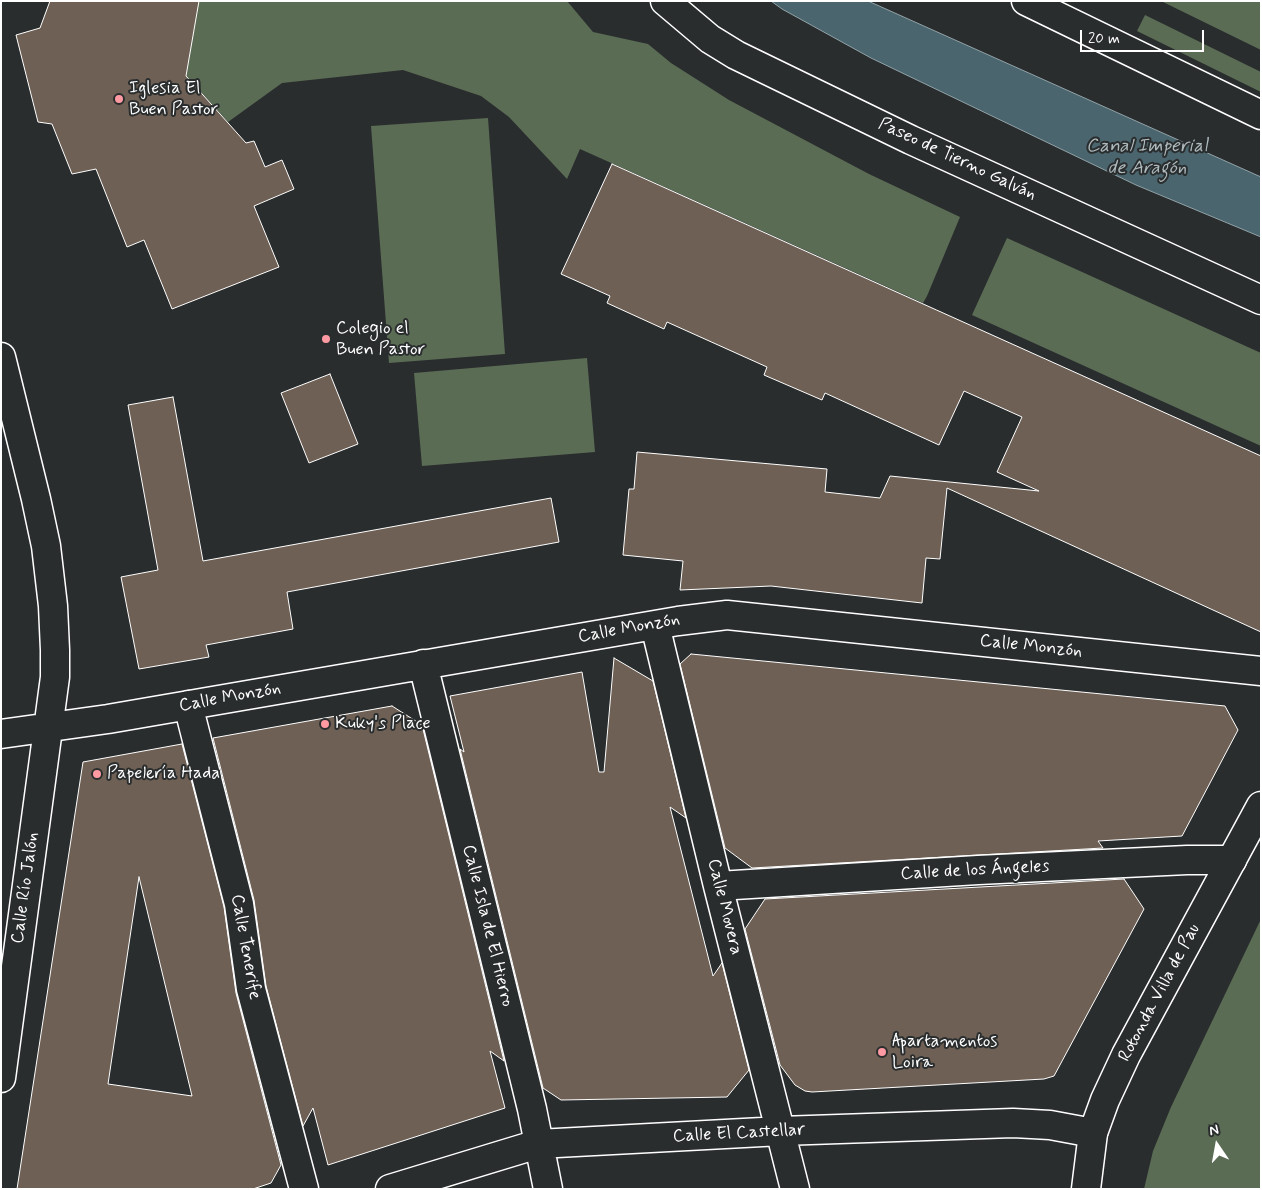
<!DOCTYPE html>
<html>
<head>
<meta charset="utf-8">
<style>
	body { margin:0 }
	#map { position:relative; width:1262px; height:1190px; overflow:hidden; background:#2a2d2e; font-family:Mynerve,sans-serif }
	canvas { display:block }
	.frame { position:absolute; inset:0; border:2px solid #fff; pointer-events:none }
	.north { position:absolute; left:1192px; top:1120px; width:50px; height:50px; -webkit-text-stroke:4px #2a2d2e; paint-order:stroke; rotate:348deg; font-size:14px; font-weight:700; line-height:20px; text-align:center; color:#fff }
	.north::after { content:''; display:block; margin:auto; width:18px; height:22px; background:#fff; clip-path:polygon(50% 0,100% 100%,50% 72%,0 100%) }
	.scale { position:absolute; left:1080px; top:30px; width:124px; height:22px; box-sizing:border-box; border:2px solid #fff; border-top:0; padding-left:6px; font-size:15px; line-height:18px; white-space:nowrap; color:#fff; -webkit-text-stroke:4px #2a2d2e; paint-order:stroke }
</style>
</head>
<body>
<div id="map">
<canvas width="1262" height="1190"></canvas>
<div class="frame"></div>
<div class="north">N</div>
<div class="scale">20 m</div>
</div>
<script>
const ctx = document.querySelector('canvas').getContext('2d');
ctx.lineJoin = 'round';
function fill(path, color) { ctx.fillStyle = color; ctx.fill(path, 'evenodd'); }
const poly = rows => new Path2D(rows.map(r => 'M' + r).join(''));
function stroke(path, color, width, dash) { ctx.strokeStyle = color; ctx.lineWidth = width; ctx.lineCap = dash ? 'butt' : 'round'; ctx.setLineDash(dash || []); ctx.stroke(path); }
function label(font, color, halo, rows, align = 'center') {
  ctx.font = font + ' Mynerve,sans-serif'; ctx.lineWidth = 4; ctx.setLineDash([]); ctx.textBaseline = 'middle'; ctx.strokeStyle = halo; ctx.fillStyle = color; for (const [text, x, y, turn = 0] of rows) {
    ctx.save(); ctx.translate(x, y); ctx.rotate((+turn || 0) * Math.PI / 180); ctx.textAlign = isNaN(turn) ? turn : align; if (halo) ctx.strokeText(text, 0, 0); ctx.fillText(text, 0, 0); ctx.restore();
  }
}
fill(poly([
	[194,1,567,1,593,32,648,44,671,63,729,100,869,174,960,217,927,296,923,303,580,149,567,179,509,117,481,96,403,70,282,83,228,122,186,76,198,3],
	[1161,1,1261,1,1261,50],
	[1145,15,1261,72,1261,92,1137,31],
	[488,118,505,354,389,363,371,126],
	[1007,238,1261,353,1261,446,972,315],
	[587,358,595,452,422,466,414,373],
	[1261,919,1261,1189,1144,1189,1153,1151,1171,1107]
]), '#5b6c55');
const water = poly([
	[771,1,868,1,1261,177,1261,237,1136,185,871,58,782,9,771,1]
]);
fill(water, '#4a656e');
stroke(water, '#92a3a8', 1);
const building = poly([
	[50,1,199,1,186,76,246,143,254,141,265,167,282,160,294,189,254,206,279,267,172,309,144,240,127,247,96,169,72,174,52,124,38,122,16,35,40,28,50,1],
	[612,164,1261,456,1261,632,947,488,940,559,926,558,922,603,771,586,680,590,683,561,623,555,629,489,634,489,637,452,827,469,825,492,880,498,890,476,1039,491,997,472,1022,417,964,391,939,445,825,393,822,400,764,375,767,367,667,322,664,329,607,303,610,296,561,274,612,164],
	[330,374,358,444,309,463,281,393,330,374],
	[173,397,203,561,551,498,559,542,287,592,293,629,206,645,209,657,139,669,121,577,158,570,128,405,173,397],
	[691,654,1225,706,1238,730,1182,836,1098,841,1103,848,752,868,725,848,680,664,691,654],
	[614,658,653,681,686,818,670,807,713,976,722,963,749,1070,727,1097,561,1100,543,1088,460,749,464,752,450,696,582,672,599,772,604,772,614,658],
	[392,706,422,725,504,1061,490,1051,505,1108,328,1165,313,1108,303,1126,266,986,254,900,213,738,392,706],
	[182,744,224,907,236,993,281,1165,271,1183,253,1189,17,1189,83,762,182,744],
	[139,877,192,1096,108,1084,139,877],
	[1124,879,1144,909,1054,1076,1044,1079,812,1092,805,1091,795,1085,780,1065,745,929,765,899,1124,879]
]);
fill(building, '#6e6054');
stroke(building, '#fff', 1);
const street = poly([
	[1,357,36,499,46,546,53,606,55,650,55,677,1,1078],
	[655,625,718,886,795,1189],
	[423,664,532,1109,548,1189],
	[188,705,239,904,251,989,304,1189],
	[1,734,108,719,678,621,727,615,1261,671],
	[718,886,978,870,1187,860,1232,860],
	[390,1189,538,1144,781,1131,1013,1123,1050,1125,1093,1133]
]);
const secondary = poly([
	[665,1,710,39,736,55,911,140,1261,300],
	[1026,1,1261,115],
	[1086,1189,1093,1133,1105,1100,1126,1055,1261,806]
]);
stroke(street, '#fff', 31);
stroke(secondary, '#fff', 31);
stroke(street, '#2a2d2e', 28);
stroke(secondary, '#2a2d2e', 28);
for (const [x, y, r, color] of [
	[119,99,5,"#ff9aa2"],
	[326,339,5,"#ff9aa2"],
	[325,724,5,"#ff9aa2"],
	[97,774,5,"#ff9aa2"],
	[882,1052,5,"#ff9aa2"]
]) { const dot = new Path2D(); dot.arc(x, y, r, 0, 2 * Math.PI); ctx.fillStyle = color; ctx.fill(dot); stroke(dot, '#2a2d2e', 2); }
label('18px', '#fff', '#2a2d2e', [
	["Iglesia El",129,89],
	["Buen Pastor",129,110],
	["Colegio el",336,329],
	["Buen Pastor",336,350],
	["Kuky's Place",335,724],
	["Papelería Hada",107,774],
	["Apartamentos",892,1042],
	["Loira",892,1063]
], 'left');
label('18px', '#fff', '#2a2d2e', [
	["Paseo de Tierno Galván",957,160,25],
	["Calle Monzón",629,629,-10],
	["Calle Monzón",1031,647,6],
	["Calle Monzón",230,698,-10],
	["Calle de los Ángeles",975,871,-3],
	["Calle Río Jalón",26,888,-82],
	["Calle Movera",724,907,76],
	["Calle Isla de El Hierro",487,926,76],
	["Calle Tenerife",245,947,80],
	["Rotonda Villa de Pau",1160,993,-62],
	["Calle El Castellar",739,1134,-3]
]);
label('italic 19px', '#aebabe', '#2a2d2e', [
	["Canal Imperial",1147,147],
	["de Aragón",1147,169]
]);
</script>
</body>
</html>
